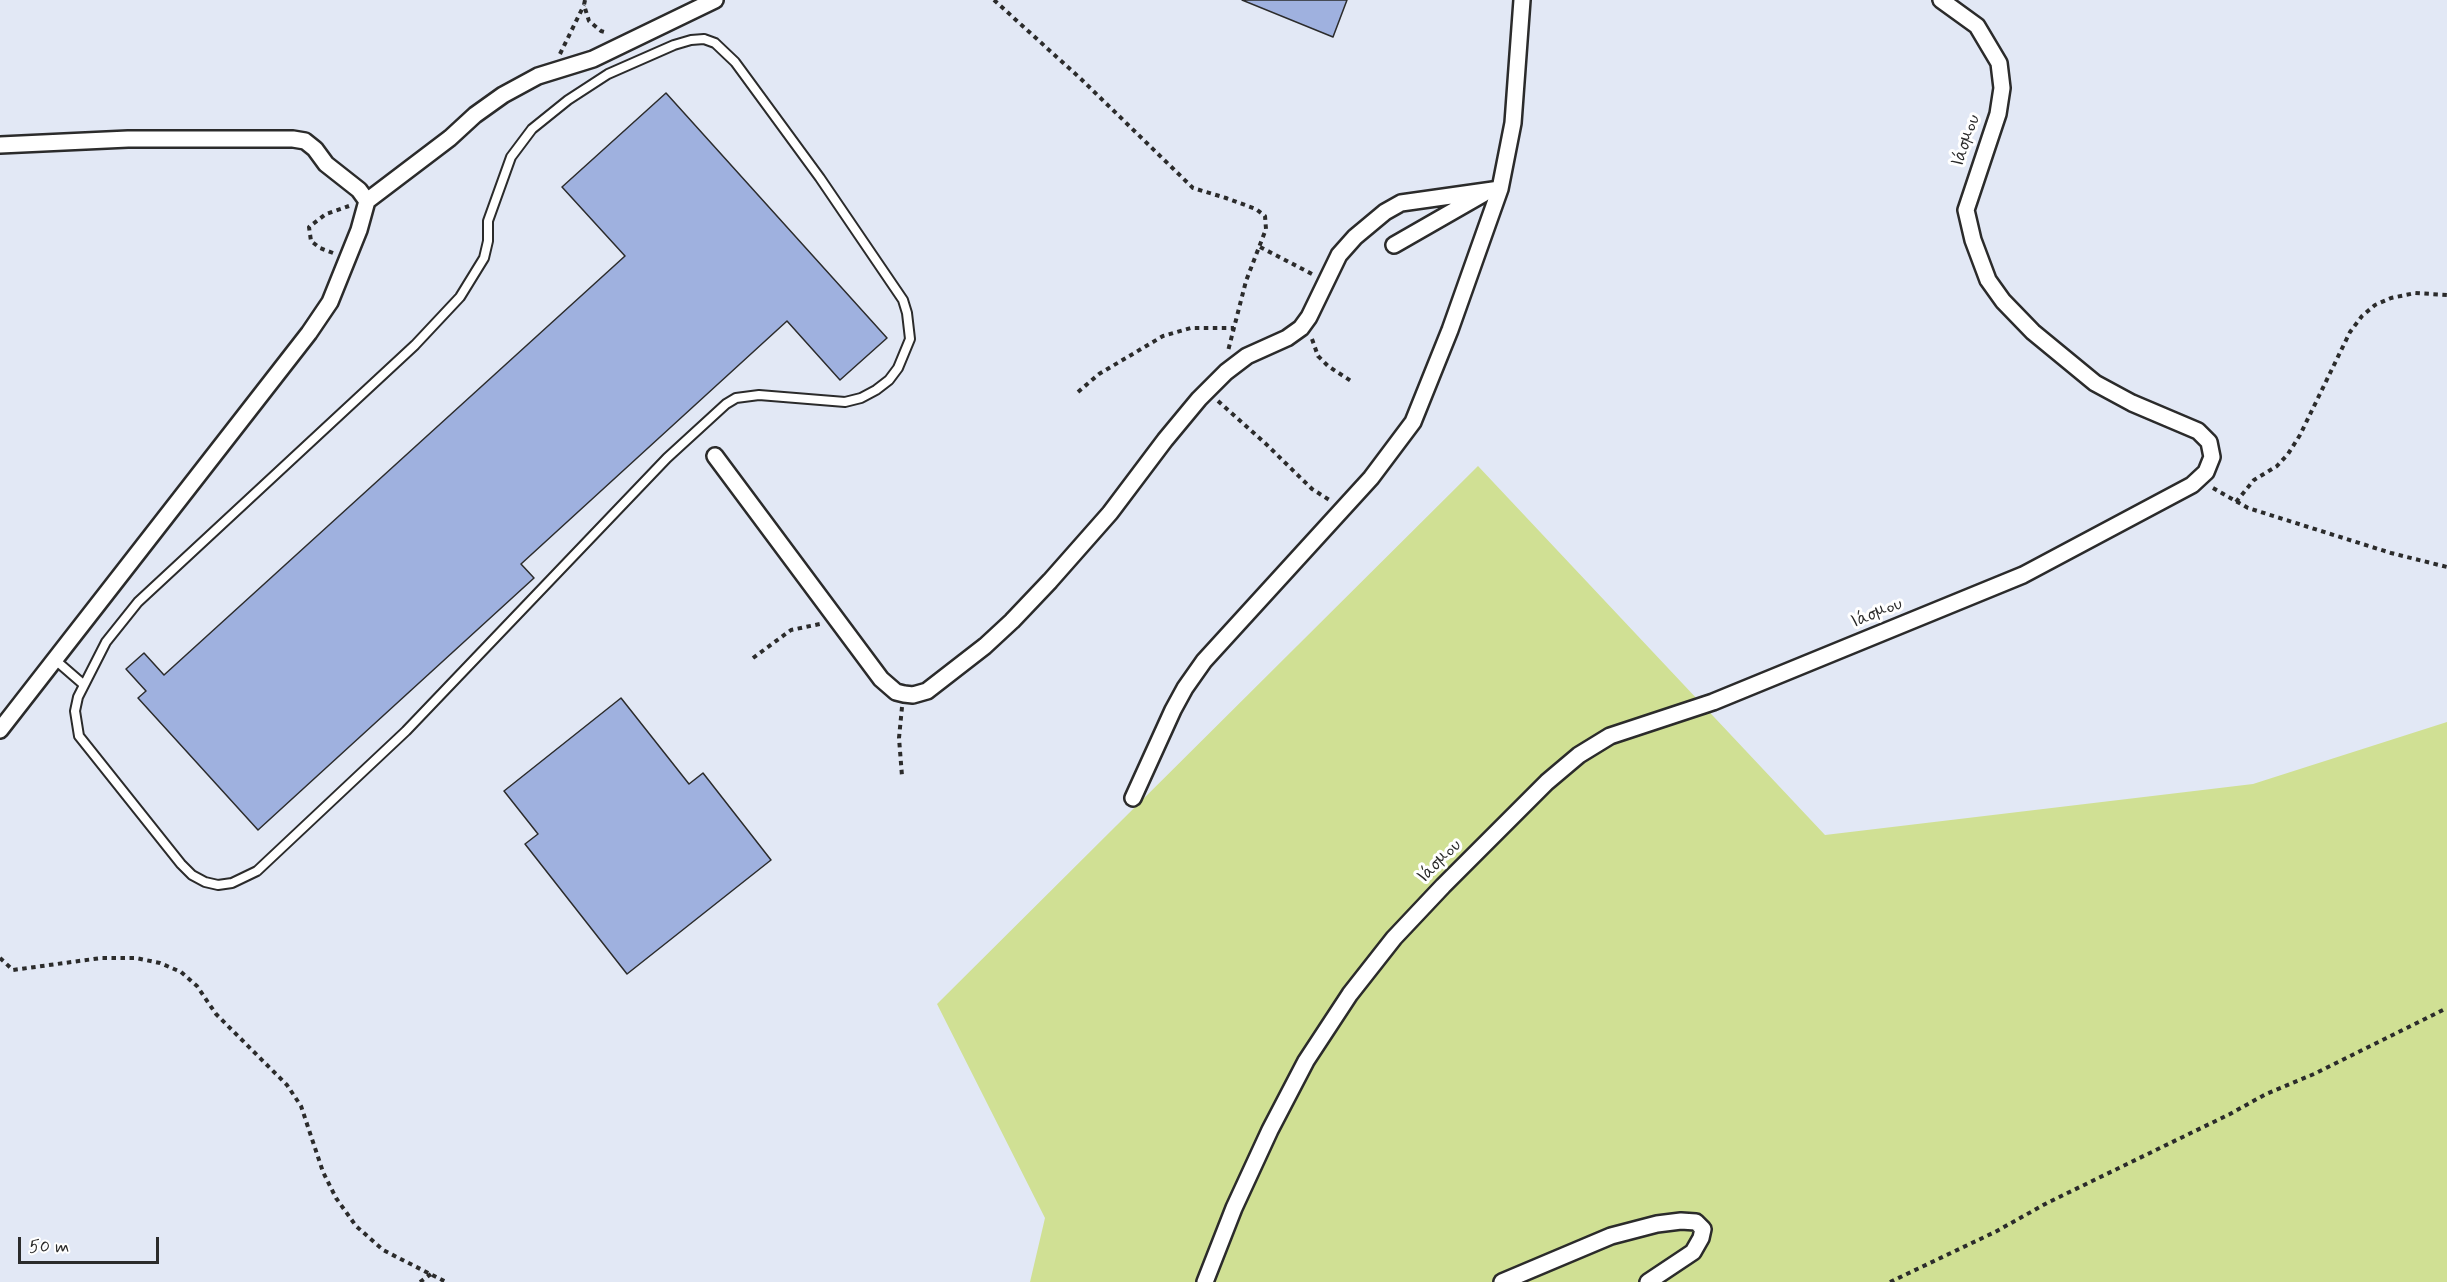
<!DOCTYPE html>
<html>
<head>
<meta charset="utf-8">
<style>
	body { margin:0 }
	#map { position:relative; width:2447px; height:1282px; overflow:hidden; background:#e2e8f5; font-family:Mynerve,sans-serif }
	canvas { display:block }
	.scale { position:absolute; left:18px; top:1237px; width:141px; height:27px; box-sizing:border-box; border:3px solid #2b2b2b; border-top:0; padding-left:8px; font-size:18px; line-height:21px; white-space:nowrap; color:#2b2b2b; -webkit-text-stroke:4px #fff; paint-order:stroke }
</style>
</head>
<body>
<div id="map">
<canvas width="2447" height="1282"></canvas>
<div class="scale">50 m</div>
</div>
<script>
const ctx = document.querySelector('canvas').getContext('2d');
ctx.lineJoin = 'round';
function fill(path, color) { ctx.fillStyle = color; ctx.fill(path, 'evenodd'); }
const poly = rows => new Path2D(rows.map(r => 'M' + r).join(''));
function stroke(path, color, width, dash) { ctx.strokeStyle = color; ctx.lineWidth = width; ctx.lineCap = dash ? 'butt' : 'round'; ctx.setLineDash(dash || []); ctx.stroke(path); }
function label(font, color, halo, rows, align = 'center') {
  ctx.font = font + ' Mynerve,sans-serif'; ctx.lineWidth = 6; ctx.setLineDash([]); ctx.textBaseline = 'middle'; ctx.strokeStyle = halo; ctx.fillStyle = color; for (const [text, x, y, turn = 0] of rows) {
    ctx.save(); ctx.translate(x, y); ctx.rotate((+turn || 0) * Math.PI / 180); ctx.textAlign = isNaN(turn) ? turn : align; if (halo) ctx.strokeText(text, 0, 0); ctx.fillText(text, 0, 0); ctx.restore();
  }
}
fill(poly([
	[1478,466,1825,835,2253,784,2447,722,2447,1282,1030,1282,1045,1218,937,1004]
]), '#d0e094');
const building = poly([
	[1242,0,1347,0,1333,37,1242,0],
	[666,93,887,338,840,380,787,321,521,564,534,578,258,830,138,698,146,691,126,669,144,653,164,675,625,256,562,187,666,93],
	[621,698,689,784,703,773,771,860,627,974,525,844,538,834,504,791,621,698]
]);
fill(building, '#9fb1df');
stroke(building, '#2b2b2b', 1.5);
const lane = poly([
	[704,39,715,43,735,62,820,178,903,300,907,313,910,339,898,368,889,380,876,390,861,398,845,402,759,395,736,398,726,404,667,458,406,731,257,871,232,883,218,885,205,882,192,875,181,864,79,736,75,711,78,697,106,642,138,602,415,345,460,297,484,258,488,241,488,221,511,157,532,129,568,100,608,74,674,45,691,40,704,39],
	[53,658,83,684]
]);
const street = poly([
	[0,145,128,139,293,139,305,141,315,149,326,164,359,190,367,201,359,230,330,302,309,333,0,730],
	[367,201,450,138,475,115,503,95,538,76,593,59,715,0],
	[1394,245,1483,194],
	[715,456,881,679,896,692,904,694,913,695,927,691,985,646,1012,621,1050,581,1110,513,1165,440,1199,399,1226,372,1247,356,1287,338,1301,328,1309,317,1339,255,1355,237,1385,212,1401,203,1500,189],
	[1133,798,1173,710,1185,688,1204,661,1371,478,1413,422,1450,330,1500,189,1513,123,1522,0],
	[1205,1282,1234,1208,1270,1130,1306,1061,1350,994,1394,938,1443,886,1547,782,1579,755,1610,736,1713,702,2023,575,2192,485,2206,472,2212,457,2209,442,2198,431,2132,403,2095,383,2033,332,2003,301,1988,280,1973,240,1966,210,1998,114,2002,88,1999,63,1977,26,1941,0],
	[1502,1282,1611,1236,1657,1224,1681,1221,1696,1222,1703,1229,1701,1238,1693,1252,1648,1282]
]);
stroke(lane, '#2b2b2b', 12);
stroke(street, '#2b2b2b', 20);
stroke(poly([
	[585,0,584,5,589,21,601,31,608,33],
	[994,0,1081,79,1193,188,1226,198,1256,209,1265,216,1266,229,1246,281,1228,351],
	[560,54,584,5],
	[1260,247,1314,275],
	[333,253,320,248,311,241,309,227,326,214,349,206],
	[1312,339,1318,356,1328,366,1351,381],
	[1078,392,1099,374,1163,336,1191,328,1234,328],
	[1218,401,1265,443,1312,489,1331,501],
	[2213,488,2248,508,2391,553,2447,567],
	[2236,502,2254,480,2277,466,2288,454,2300,435,2350,332,2362,316,2375,305,2391,298,2415,293,2447,295],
	[753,658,791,630,820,624],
	[902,707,899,738,902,776],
	[0,958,13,970,101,958,136,958,160,963,181,972,197,986,216,1014,287,1085,301,1106,323,1172,336,1198,356,1226,383,1250,446,1282],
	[420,1282,431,1274],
	[1890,1282,1995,1232,2047,1203,2230,1114,2266,1094,2314,1074,2447,1008]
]), '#2b2b2b', 4, [4.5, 4.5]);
stroke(lane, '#fff', 8);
stroke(street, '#fff', 15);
label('18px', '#2b2b2b', '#fff', [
	["Ιάσμου",1967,141,-71],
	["Ιάσμου",1877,614,-22],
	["Ιάσμου",1440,862,-45]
]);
</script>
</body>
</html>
